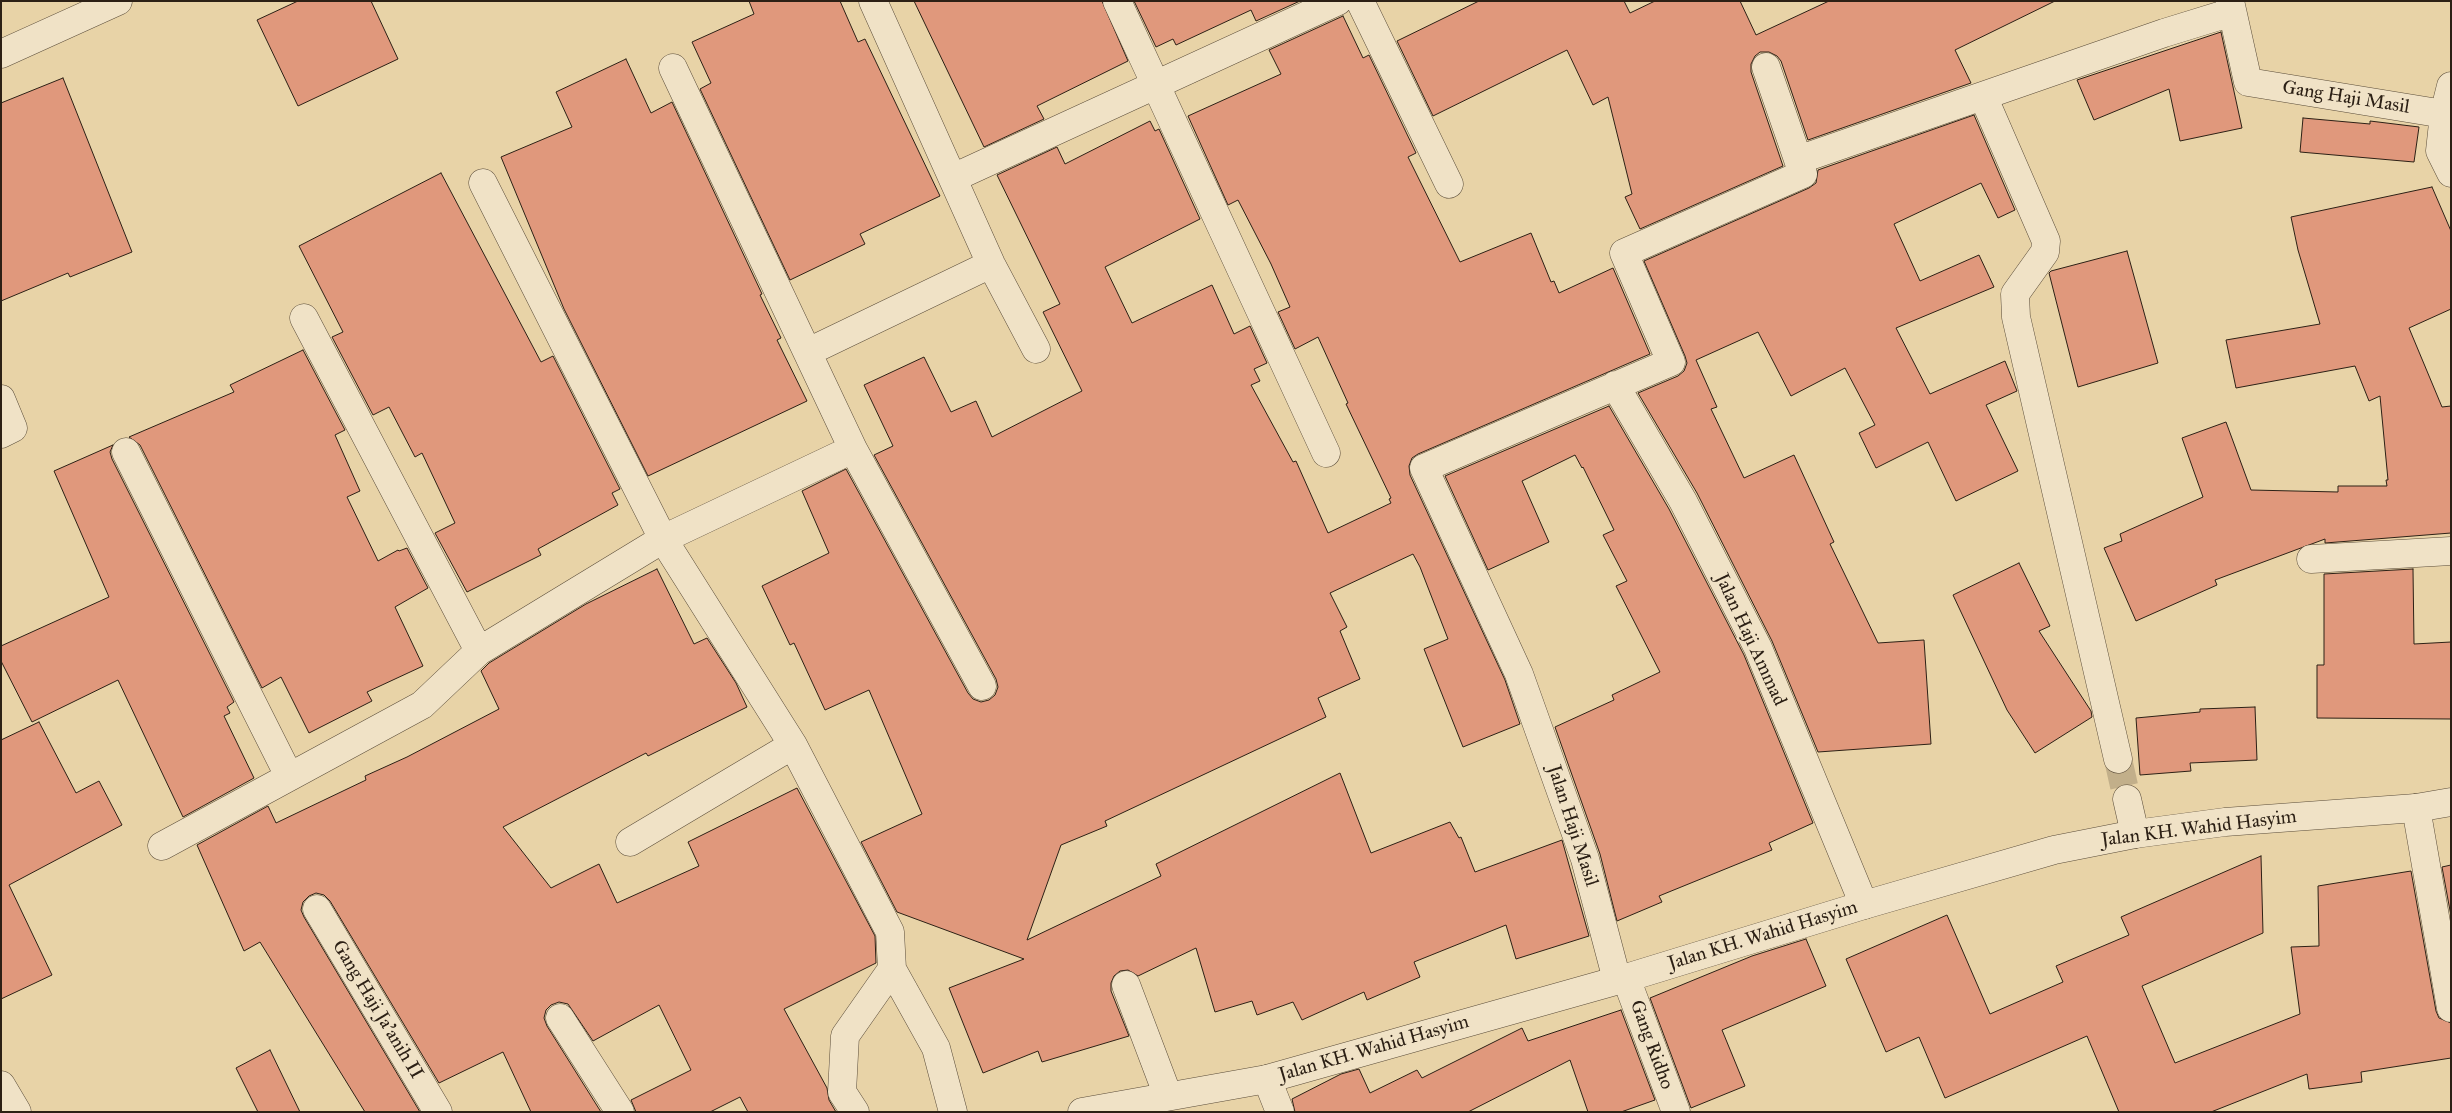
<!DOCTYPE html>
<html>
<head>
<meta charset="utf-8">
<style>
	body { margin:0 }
	#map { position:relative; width:2452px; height:1113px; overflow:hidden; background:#e8d3a7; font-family:"IM FELL Great Primer",serif }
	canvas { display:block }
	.frame { position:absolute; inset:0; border:2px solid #2c2015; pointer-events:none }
</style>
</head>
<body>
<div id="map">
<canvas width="2452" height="1113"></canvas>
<div class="frame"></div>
</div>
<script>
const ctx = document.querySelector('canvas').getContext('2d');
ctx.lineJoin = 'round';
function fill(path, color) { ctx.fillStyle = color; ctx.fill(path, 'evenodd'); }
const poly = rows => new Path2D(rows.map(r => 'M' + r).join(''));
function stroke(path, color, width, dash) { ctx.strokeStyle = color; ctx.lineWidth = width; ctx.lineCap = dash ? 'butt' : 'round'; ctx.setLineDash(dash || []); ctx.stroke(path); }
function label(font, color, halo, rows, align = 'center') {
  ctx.font = font + ' "IM FELL Great Primer",serif'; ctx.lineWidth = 5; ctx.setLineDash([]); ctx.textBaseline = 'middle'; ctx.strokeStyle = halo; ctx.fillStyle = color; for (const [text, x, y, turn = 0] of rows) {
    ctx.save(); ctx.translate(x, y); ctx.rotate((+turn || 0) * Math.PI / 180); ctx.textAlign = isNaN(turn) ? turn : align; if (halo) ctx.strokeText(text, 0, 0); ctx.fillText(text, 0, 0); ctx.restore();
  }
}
const building = poly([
	[298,1,371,1,398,59,298,106,257,20,298,1],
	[749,1,840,1,858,42,865,39,940,196,860,234,865,244,790,280,700,89,711,83,692,42,754,14,749,1],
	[914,1,1102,1,1128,61,1037,106,1044,119,984,147,914,1],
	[1134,1,1300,1,1256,21,1251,10,1176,45,1173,39,1156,47,1134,1],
	[1479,1,1624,1,1630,13,1655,1,1740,1,1756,35,1829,1,2055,1,1955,50,1971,83,1808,140,1781,61,1777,56,1769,52,1760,52,1755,56,1751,64,1751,72,1783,166,1640,229,1625,197,1632,194,1608,97,1593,105,1567,50,1433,116,1397,41,1479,1],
	[1343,16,1363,58,1369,55,1416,153,1408,157,1460,262,1531,233,1551,282,1554,281,1559,293,1613,268,1650,354,1418,454,1412,458,1409,466,1410,475,1505,680,1520,724,1463,747,1424,649,1448,639,1420,567,1413,554,1330,593,1347,627,1340,631,1360,679,1318,698,1326,717,1105,821,1107,826,1061,845,1027,940,1161,876,1156,864,1340,773,1371,853,1450,822,1459,838,1461,837,1475,872,1562,840,1589,936,1516,959,1506,925,1414,962,1420,977,1367,1000,1364,992,1302,1020,1293,1002,1257,1015,1252,1001,1215,1012,1196,948,1138,976,1128,970,1120,971,1114,976,1111,983,1111,991,1129,1036,1042,1062,1038,1051,983,1073,949,988,1024,959,897,912,861,842,922,814,869,690,825,710,794,643,790,645,762,586,829,553,802,491,846,469,968,693,973,699,981,702,989,700,995,695,998,687,996,679,874,455,893,446,864,385,924,357,951,412,976,401,992,437,1082,391,1043,312,1060,304,997,175,1057,147,1065,164,1150,121,1155,131,1159,129,1200,219,1105,267,1132,323,1212,285,1234,334,1250,326,1267,363,1254,369,1260,381,1251,385,1293,462,1296,461,1328,533,1391,503,1389,499,1391,498,1346,404,1348,403,1318,337,1295,349,1278,312,1290,307,1271,264,1238,200,1228,205,1188,116,1281,74,1269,50,1343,16],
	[2221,32,2242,128,2180,141,2169,89,2094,120,2077,80,2221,32],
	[626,59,651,113,672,102,762,294,760,295,781,338,777,340,807,401,648,476,564,309,501,157,572,127,556,92,626,59],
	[63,78,132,252,70,277,68,273,1,301,1,103,63,78],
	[1974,115,2015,210,1998,218,1981,183,1894,224,1920,281,1979,255,1994,287,1896,328,1930,394,2005,361,2017,391,1986,405,2018,471,1956,501,1928,442,1876,468,1859,433,1875,425,1845,368,1791,396,1758,332,1696,360,1717,407,1711,409,1744,478,1794,455,1834,542,1830,544,1878,643,1924,640,1931,744,1818,752,1772,641,1697,493,1638,393,1678,376,1684,371,1687,363,1685,356,1644,261,1809,188,1816,183,1818,170,1974,115],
	[2303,118,2370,124,2370,121,2419,127,2414,162,2300,152,2303,118],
	[441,173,541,362,553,356,620,489,612,493,618,505,538,549,541,555,467,592,435,533,455,523,422,453,415,457,389,407,373,415,332,337,343,332,299,246,441,173],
	[2432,187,2451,231,2451,309,2409,328,2442,407,2451,406,2451,533,2325,543,2325,539,2215,580,2217,585,2136,621,2104,548,2122,541,2120,534,2203,497,2182,438,2226,422,2251,490,2338,492,2338,486,2387,486,2386,480,2388,480,2380,396,2369,401,2355,366,2236,388,2226,340,2320,324,2298,250,2291,217,2432,187],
	[2127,251,2158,363,2078,387,2049,273,2051,271,2127,251],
	[303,350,345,430,335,435,360,491,347,497,378,561,398,550,399,551,407,548,428,588,395,607,423,666,367,692,372,701,309,733,281,677,262,688,140,445,129,437,234,392,230,385,303,350],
	[1609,406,1669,509,1744,655,1813,823,1769,843,1772,850,1659,896,1662,902,1617,921,1600,854,1555,727,1614,700,1612,695,1660,672,1616,586,1627,581,1603,535,1614,530,1583,467,1582,468,1575,455,1522,481,1549,542,1488,570,1445,476,1609,406],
	[113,445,110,452,112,459,234,702,227,707,230,713,224,716,254,778,183,817,118,680,32,722,1,661,1,646,109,597,54,471,113,445],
	[2019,563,2050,626,2039,631,2091,711,2092,717,2035,753,2007,710,1953,595,2019,563],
	[657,569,694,644,707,638,736,683,747,707,648,756,646,753,503,827,551,888,599,864,617,903,699,866,688,842,797,788,875,936,876,963,784,1009,827,1088,829,1100,836,1112,748,1112,740,1097,710,1112,636,1112,631,1100,691,1070,659,1005,593,1041,568,1004,559,1002,551,1005,546,1010,544,1018,547,1026,601,1112,531,1112,503,1052,439,1083,330,901,324,895,316,893,309,896,303,902,301,910,304,917,420,1112,365,1112,260,942,244,951,197,845,268,806,276,823,366,780,365,776,407,757,499,709,481,671,489,663,586,604,657,569],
	[2413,569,2414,644,2451,642,2451,719,2317,718,2317,665,2324,665,2324,574,2413,569],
	[2255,707,2257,760,2190,763,2191,771,2140,775,2136,718,2200,712,2200,709,2255,707],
	[39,722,76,793,99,781,122,825,9,885,52,975,1,999,1,740,39,722],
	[2261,856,2263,933,2142,986,2175,1063,2300,1014,2291,947,2319,946,2318,886,2411,871,2436,1011,2439,1018,2451,1023,2451,1058,2361,1072,2362,1082,2309,1089,2307,1074,2211,1112,2119,1112,2087,1036,1945,1098,1919,1037,1886,1052,1846,959,1947,915,1990,1014,2063,982,2056,966,2129,935,2121,917,2261,856],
	[2451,865,2451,916,2442,867,2451,865],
	[1806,939,1826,986,1722,1030,1745,1086,1691,1108,1650,998,1752,956,1806,939],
	[1621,1010,1655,1100,1621,1112,1588,1112,1570,1060,1468,1112,1295,1112,1292,1099,1341,1074,1359,1069,1370,1093,1417,1070,1422,1078,1522,1028,1528,1041,1621,1010],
	[270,1050,300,1112,258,1112,236,1068,270,1050]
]);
fill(building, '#e0987c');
stroke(building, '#2c2015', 1);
stroke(poly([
	[2118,759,2127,799]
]), '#c2af8a', 28, [28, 14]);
const minor = poly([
	[873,1,991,264,1036,349],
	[1117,1,1326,453],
	[1360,1,1449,184],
	[2230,1,2248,82,2444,114,2440,151,2451,173],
	[1,54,118,1],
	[673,68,853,449,982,686],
	[1983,96,2046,241,2045,252,2015,294,2016,317,2118,759],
	[2444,114,2451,86],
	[1798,160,2164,33,2232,12],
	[953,178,1338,1],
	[483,183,663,539,793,745,890,932,892,969,936,1048,953,1112],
	[304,318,479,651],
	[808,352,991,264],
	[1615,385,1683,501,1758,648,1864,905],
	[1,399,13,428,1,434],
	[126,452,289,776],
	[2311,559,2451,551],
	[2127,799,2135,834],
	[2416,808,2451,1008],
	[630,842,793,745],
	[162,846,422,705,479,651,663,539,853,449],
	[317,909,438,1112],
	[1626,978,1676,1112],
	[1617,980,1585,859,1519,674,1424,468,1671,362,1624,253,1803,174,1766,67],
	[1126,985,1168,1096],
	[560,1018,620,1112],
	[1267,1079,1280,1112],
	[1,1085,17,1112],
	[855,1112,842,1092,845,1036,892,969]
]);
const tertiary = poly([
	[1082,1112,1267,1079,1626,978,1864,905,2054,850,2135,834,2225,822,2416,808,2451,802]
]);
stroke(minor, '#5b4d3a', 29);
stroke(tertiary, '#5b4d3a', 29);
stroke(minor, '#f0e2c6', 28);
stroke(tertiary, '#f0e2c6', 28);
label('19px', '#2c2015', '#f0e2c6', [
	["Gang Haji Masil",2346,98,9],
	["Jalan Haji Ammad",1750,640,65],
	["Jalan Haji Masil",1572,826,72],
	["Jalan KH. Wahid Hasyim",2199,829,-7],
	["Jalan KH. Wahid Hasyim",1763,936,-17],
	["Gang Haji Ja'anih II",377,1010,59],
	["Gang Ridho",1651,1045,70],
	["Jalan KH. Wahid Hasyim",1374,1049,-16]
]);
</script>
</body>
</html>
